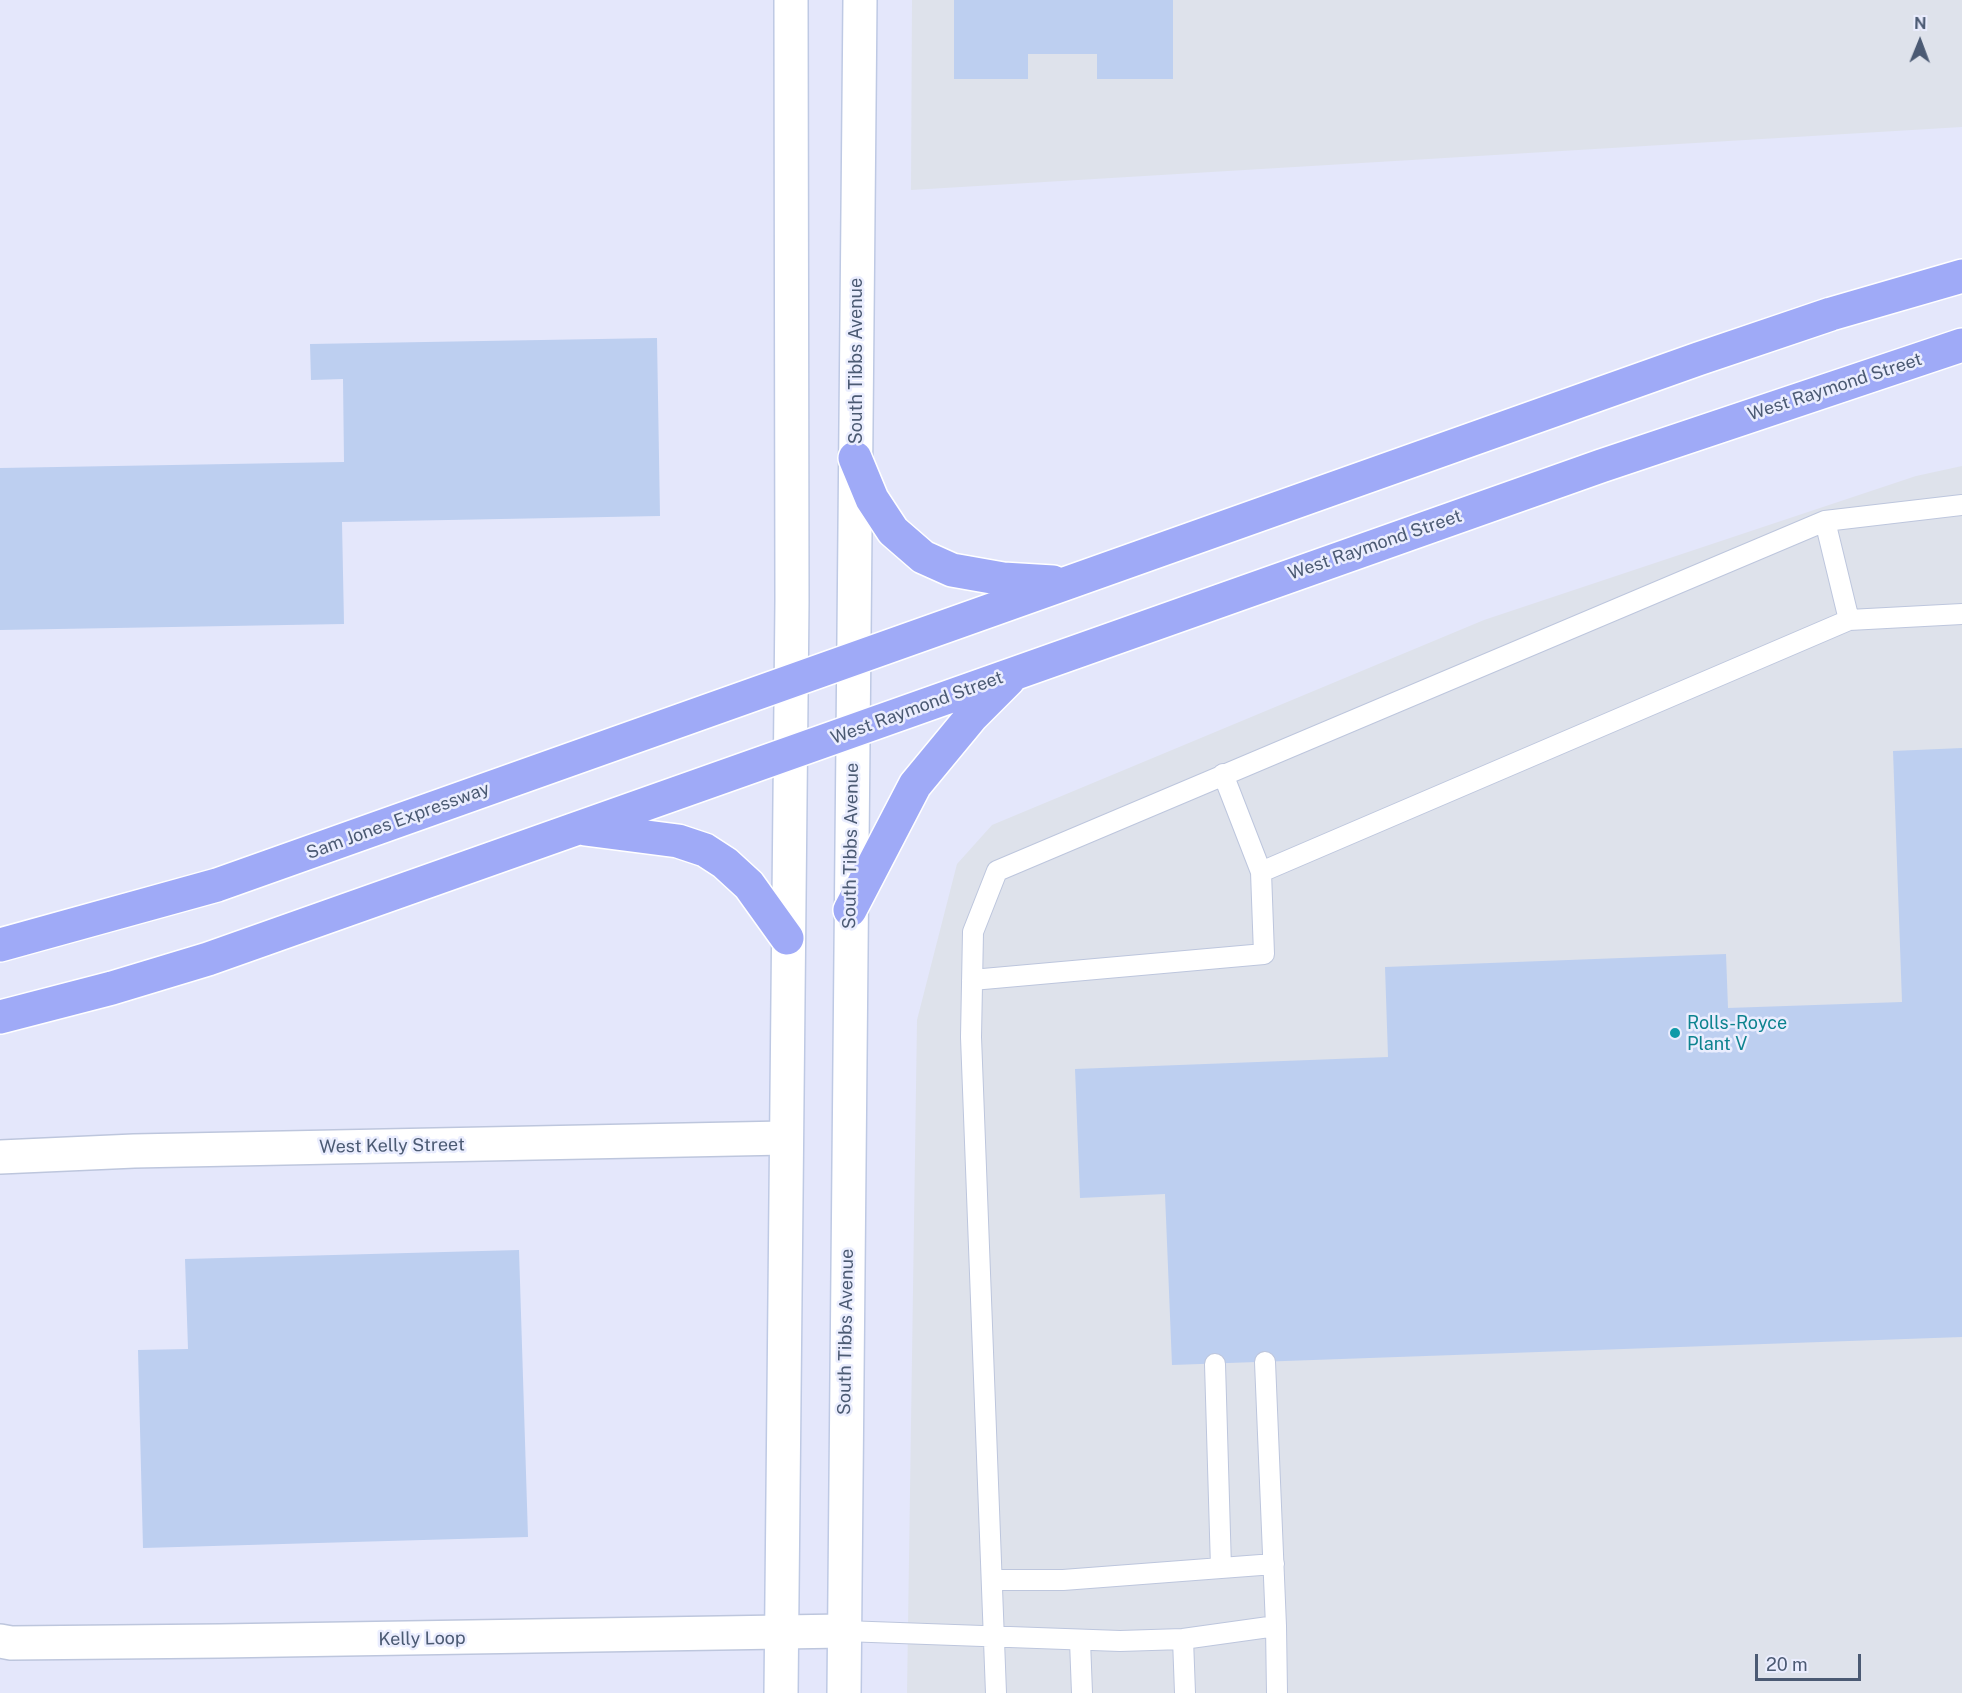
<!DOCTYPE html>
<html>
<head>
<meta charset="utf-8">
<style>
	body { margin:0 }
	#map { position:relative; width:1962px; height:1693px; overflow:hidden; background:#e4e7fb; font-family:"Public Sans",sans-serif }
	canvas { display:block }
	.north { position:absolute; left:1890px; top:12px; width:60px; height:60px; -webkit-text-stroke:4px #eaedfe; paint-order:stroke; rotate:1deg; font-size:16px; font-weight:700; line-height:24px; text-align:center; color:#4b5a73 }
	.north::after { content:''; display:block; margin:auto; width:21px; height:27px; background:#4b5a73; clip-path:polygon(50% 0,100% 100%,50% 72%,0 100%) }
	.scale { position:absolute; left:1755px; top:1654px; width:106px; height:27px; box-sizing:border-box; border:3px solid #4b5a73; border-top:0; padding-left:8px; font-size:18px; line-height:21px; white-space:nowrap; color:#4b5a73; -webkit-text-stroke:4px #eaedfe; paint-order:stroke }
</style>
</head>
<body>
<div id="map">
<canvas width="1962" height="1693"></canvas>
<div class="north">N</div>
<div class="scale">20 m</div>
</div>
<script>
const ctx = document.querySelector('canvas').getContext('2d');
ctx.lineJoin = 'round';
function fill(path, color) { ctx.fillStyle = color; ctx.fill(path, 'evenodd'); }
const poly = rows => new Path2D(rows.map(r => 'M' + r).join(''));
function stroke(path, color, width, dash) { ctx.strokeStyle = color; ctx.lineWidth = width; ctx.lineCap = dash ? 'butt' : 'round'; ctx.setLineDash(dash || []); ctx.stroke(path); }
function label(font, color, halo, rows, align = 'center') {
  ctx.font = font + ' "Public Sans",sans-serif'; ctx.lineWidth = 5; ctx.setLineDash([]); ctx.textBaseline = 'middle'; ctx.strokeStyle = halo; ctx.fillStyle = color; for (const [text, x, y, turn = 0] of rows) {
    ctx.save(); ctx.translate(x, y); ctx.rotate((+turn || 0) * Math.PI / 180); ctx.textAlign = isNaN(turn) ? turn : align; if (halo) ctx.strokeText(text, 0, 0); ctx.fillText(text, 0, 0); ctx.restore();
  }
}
fill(poly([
	[912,0,1962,0,1962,127,911,190],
	[1962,466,1962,1693,907,1693,917,1020,957,864,992,825,1484,620,1916,476]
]), '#dee2eb');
fill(poly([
	[954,0,1173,0,1173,79,1097,79,1097,54,1028,54,1028,79,954,79],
	[657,338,660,516,342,522,344,624,0,630,0,468,344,462,343,379,311,380,310,344],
	[1962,748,1962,1337,1172,1365,1165,1194,1080,1198,1075,1069,1388,1057,1385,967,1726,954,1728,1008,1902,1002,1893,751],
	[519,1250,528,1537,143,1548,138,1350,188,1349,185,1259]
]), '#bdcff0');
const lane = poly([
	[1825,521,1849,620],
	[1261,872,1849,620,1962,614],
	[972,980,1264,954,1261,872,1223,774],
	[1221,1568,1274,1564],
	[993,1580,1063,1580,1221,1568,1215,1364],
	[1276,1626,1277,1693],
	[844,1631,1120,1641,1183,1639,1276,1626,1265,1362],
	[1183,1639,1185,1693],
	[1080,1641,1082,1693],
	[996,1693,971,1037,973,932,997,871,1825,521,1962,505]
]);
const street = poly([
	[0,1157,134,1151,785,1138],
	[0,1641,11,1643,220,1641,844,1631]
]);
const secondary = poly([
	[781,1693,792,601,791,0],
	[844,1693,860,0]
]);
const primary = poly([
	[855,458,872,499,893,531,923,557,952,570,1003,579,1053,582],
	[585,829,678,841,705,850,725,863,749,885,787,938],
	[850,910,915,785,972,716,1009,679],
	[0,945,217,885,1698,359,1831,314,1962,276],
	[0,1017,112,988,208,959,1601,466,1962,345]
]);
stroke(lane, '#bdc6dd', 22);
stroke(street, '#bdc6dd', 36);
stroke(secondary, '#bec9e4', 36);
stroke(primary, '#fff', 36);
stroke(lane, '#fff', 20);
stroke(street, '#fff', 33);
stroke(secondary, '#fff', 33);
stroke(primary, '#9faaf7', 33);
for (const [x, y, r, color] of [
	[1675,1033,6,"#0f9aa8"]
]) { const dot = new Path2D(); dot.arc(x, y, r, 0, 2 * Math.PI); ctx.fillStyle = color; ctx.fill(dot); stroke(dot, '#eaedfe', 2); }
label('18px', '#4b5a73', '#eaedfe', [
	["South Tibbs Avenue",856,361,-90],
	["West Raymond Street",1835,387,-18],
	["West Raymond Street",1375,545,-19],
	["West Raymond Street",917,708,-20],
	["Sam Jones Expressway",398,821,-20],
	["South Tibbs Avenue",851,846,-89],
	["West Kelly Street",392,1146,-1],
	["South Tibbs Avenue",846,1332,-89],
	["Kelly Loop",422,1639,-1]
]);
label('18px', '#0d838f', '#eaedfe', [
	["Rolls-Royce",1687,1023],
	["Plant V",1687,1044]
], 'left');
</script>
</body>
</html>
